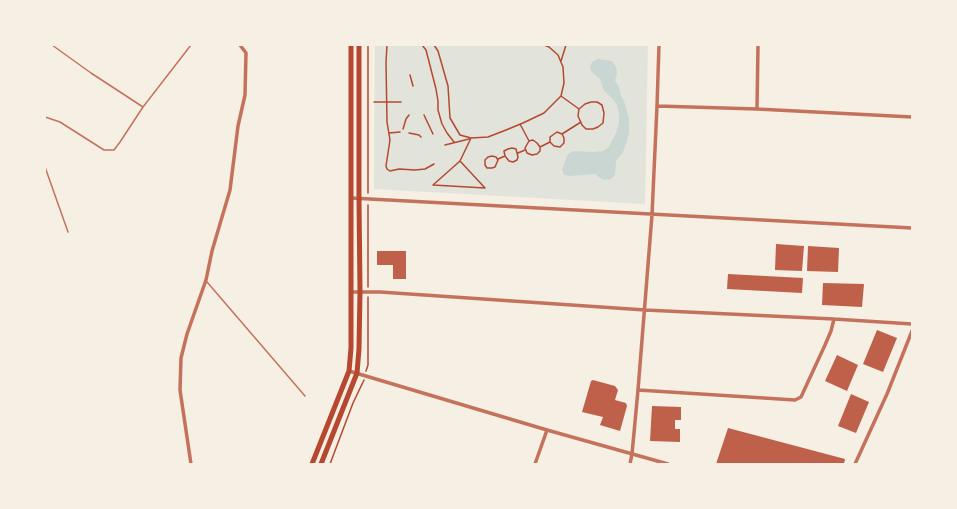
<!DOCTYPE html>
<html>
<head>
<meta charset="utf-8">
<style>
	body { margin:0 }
	#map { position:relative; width:957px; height:509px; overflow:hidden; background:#f6efe4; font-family:Barlow,sans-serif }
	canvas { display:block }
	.frame { position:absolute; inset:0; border:46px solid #f6efe4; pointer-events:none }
</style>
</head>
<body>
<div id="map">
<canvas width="957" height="509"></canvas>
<div class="frame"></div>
</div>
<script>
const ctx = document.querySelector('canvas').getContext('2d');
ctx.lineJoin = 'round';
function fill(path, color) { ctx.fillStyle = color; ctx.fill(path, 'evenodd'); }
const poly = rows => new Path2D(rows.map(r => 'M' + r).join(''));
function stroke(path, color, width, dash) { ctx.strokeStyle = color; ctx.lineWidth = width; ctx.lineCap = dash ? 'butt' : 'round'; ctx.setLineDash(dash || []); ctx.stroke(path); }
fill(poly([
	[375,45,648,45,645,204,374,189]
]), '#e2e4dc');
fill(poly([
	[598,59,612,61,616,67,617,73,615,81,619,87,621,96,624,101,629,118,629,133,627,141,623,152,616,161,615,175,611,179,605,180,598,177,596,174,569,176,564,175,562,170,568,154,574,151,593,152,603,151,609,147,616,133,619,123,619,113,617,105,612,98,604,91,600,79,591,71,590,67,592,62]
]), '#c9d6d2');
fill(poly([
	[776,244,804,246,802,271,775,270],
	[808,246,839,248,838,272,807,271],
	[377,251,406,251,406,279,393,279,393,265,377,265],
	[728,274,803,278,802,293,727,289],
	[823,283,864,284,862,307,822,305],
	[877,330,897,338,883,372,863,364],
	[837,355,858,365,847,391,825,381],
	[593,380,615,386,618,390,615,400,626,403,627,406,620,431,600,425,603,417,582,412,591,381],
	[851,394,869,402,856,433,838,426],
	[652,406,681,407,681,420,675,420,675,429,680,429,680,442,650,441],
	[728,428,845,459,844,464,716,464]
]), '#bf614a');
stroke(poly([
	[368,45,368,193],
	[387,45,386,62,387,122,390,140,386,166,387,169,390,171,399,169,415,170,425,169,434,164],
	[422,45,426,50,436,89,438,101,438,110,442,124,447,133,454,142],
	[434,45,438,51,448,86,450,118,460,135,471,138,488,137,506,130,523,123,544,113,561,96,564,83,563,67,558,55,549,47,544,45],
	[561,61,566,45],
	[410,75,413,86],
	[561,96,579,109,578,116,582,125,586,129,593,129,598,127,603,123,604,113,602,105,597,102,591,102,585,104,579,109],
	[374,102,401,102],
	[424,115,433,134],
	[520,124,529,141,533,140,537,143,540,147,540,151,537,154,532,155,527,153,525,148,529,141],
	[403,129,406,119,409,115],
	[557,132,562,134,564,138,564,143,560,147,554,146,550,142,550,137,557,132],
	[389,133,400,132],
	[409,133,419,135,421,137],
	[562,134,581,122],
	[471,138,460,161,433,185,485,188],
	[445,145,469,139],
	[540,147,550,142],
	[512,148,516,149,518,157,517,160,513,162,509,161,505,156,504,151,508,149,512,148],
	[518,153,525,150],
	[492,156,496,157,498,160,495,167,492,168,487,168,485,165,485,160,488,157,492,156],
	[498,159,505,156],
	[460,161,485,188],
	[368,287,368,205],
	[366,371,368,365,368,297],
	[330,464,353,403,364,380]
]), '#b5482f', 1.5);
stroke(poly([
	[52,45,91,73,143,107],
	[45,117,60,122,104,150,114,150,120,142,143,107,191,45],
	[45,167,68,232],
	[207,282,305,396]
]), '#c5725c', 1.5);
stroke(poly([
	[657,106,757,109,912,117],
	[757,109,758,45],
	[351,198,912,228],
	[351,292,380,292,645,310,834,319,912,324],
	[349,371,547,430,668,464],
	[638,390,795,400,801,397,825,345,831,331,834,319],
	[191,464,180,390,181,358,187,334,206,280,212,251,230,190,238,126,245,95,246,53,240,45],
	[535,464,547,430],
	[630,464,632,454,638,390,652,215,657,106,659,45],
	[855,464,887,394,912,331]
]), '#c5725c', 3.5);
stroke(poly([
	[312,464,349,371,351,348,351,45],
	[321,464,357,373,359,349,360,292,359,198,359,45]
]), '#b5482f', 5);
</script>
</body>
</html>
